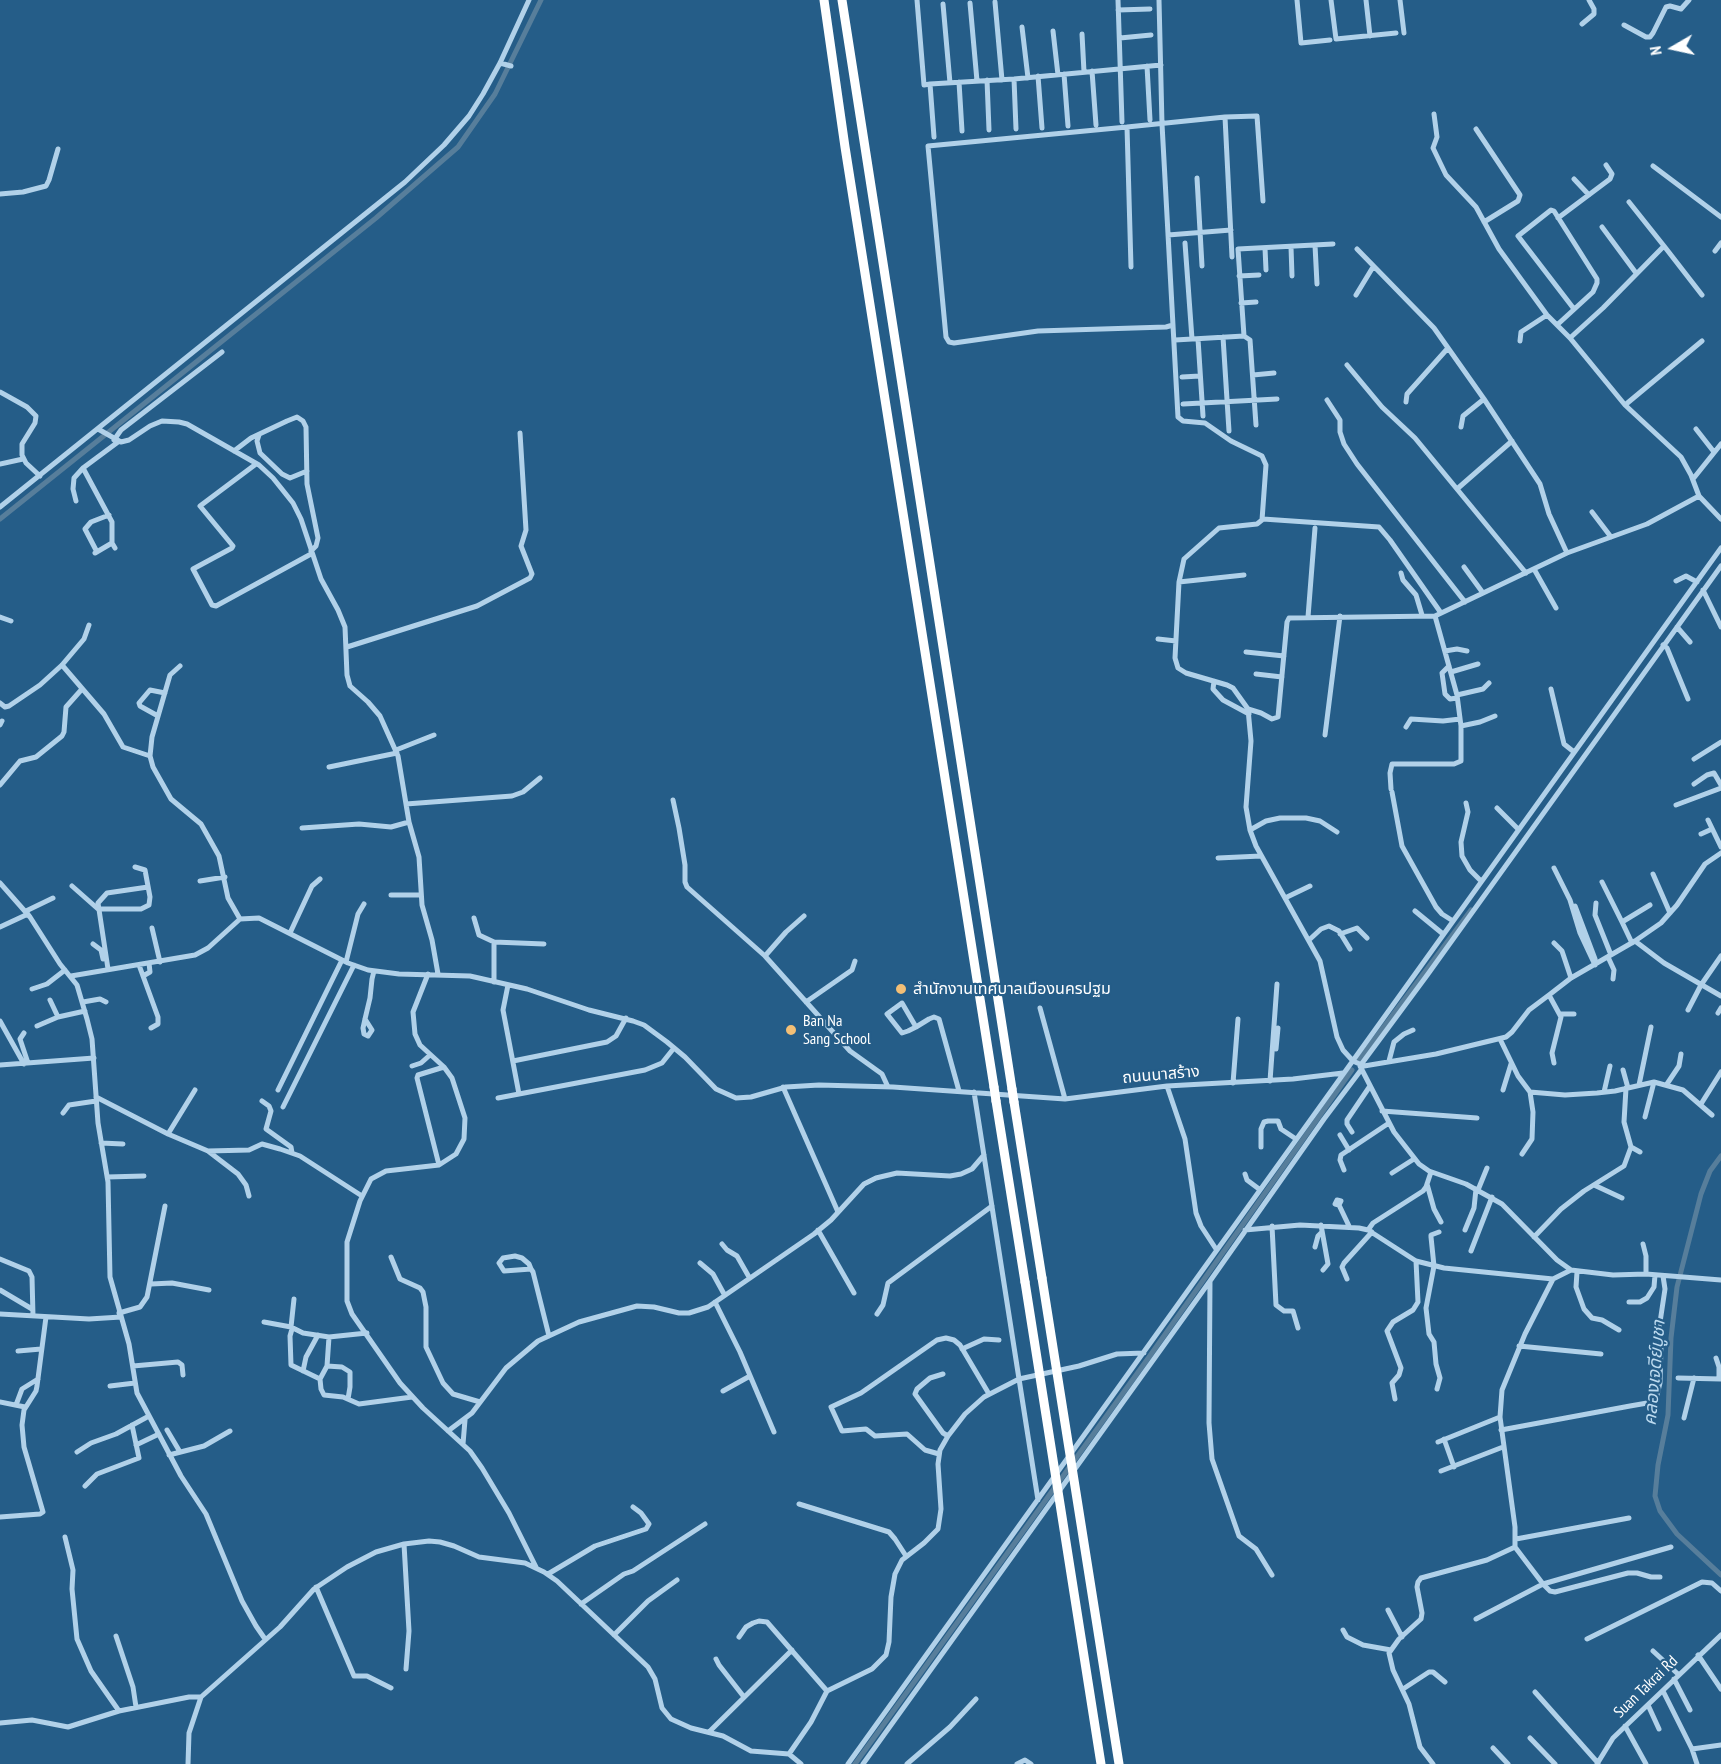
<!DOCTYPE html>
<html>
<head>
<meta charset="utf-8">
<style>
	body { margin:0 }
	#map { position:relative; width:1721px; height:1764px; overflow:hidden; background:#255d88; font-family:"PT Sans Narrow",sans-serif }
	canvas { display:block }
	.north { position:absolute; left:1643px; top:18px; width:60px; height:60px; -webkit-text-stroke:4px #255d88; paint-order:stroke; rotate:261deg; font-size:16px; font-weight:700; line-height:24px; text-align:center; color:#fff }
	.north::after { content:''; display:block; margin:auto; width:21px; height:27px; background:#fff; clip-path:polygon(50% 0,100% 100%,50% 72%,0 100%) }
</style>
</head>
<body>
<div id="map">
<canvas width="1721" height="1764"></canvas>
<div class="north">N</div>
</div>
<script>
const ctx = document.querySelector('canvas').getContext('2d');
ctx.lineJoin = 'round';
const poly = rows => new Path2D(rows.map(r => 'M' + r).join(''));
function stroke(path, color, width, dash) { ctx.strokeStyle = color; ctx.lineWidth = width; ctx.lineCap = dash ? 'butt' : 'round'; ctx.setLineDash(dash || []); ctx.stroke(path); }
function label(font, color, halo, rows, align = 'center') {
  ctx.font = font + ' "PT Sans Narrow","Noto Sans Thai",sans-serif'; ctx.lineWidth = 4.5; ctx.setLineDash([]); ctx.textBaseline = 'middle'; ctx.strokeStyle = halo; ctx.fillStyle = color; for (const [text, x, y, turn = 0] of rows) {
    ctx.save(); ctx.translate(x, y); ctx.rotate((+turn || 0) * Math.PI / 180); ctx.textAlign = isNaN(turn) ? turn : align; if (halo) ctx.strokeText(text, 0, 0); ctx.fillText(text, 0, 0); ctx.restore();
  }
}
stroke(poly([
	[0,519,376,218,458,147,495,94,541,0],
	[1359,1060,1471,910],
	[1721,1156,1710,1171,1701,1194,1677,1287,1671,1338,1668,1415,1658,1465,1655,1496,1660,1511,1677,1534,1721,1575],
	[855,1764,1149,1357,1352,1070]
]), '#577e9b', 5);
stroke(poly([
	[917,0,924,85,930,84],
	[1118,0,1122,122],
	[1159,0,1162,124,1178,417,1183,421,1205,423,1231,441,1262,456,1266,465,1262,520,1257,524,1219,528,1184,559,1179,582,1175,658,1178,668,1186,673,1227,685,1233,688,1248,709,1251,741,1246,807,1250,830,1256,846,1320,961,1337,1037,1343,1050,1353,1061,1364,1066,1436,1054,1506,1037,1512,1032,1529,1010,1549,995,1571,978,1635,941,1661,923,1677,905,1705,864,1721,853],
	[1297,0,1301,43,1330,40],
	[1331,0,1336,39,1396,33],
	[1366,0,1370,36],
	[1400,0,1404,33],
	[995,2,1002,80],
	[970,3,977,81],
	[943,4,950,83],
	[1118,10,1150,9],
	[1582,24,1594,14,1594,9,1589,0],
	[1624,25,1646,37,1650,37,1653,33,1666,7,1670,6,1681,9,1689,0],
	[1022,27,1028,78],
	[1053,31,1058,75],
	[1082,34,1084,72],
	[1120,38,1151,35],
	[500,63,511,66],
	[1147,66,1150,120],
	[1092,71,1096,125],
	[1064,74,1068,126],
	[1038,76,1042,128],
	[1014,79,1016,129],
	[987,80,989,130],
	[959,82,962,131],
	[1434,114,1437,137,1433,148,1446,175,1476,207,1499,249,1547,315,1570,338,1625,405,1681,457,1691,475,1699,496,1721,519],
	[1225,117,1232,257],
	[1127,127,928,146,946,337,949,342,954,343,1038,331,1166,327,1173,325],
	[1476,129,1520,195,1518,201,1484,222],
	[934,137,930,84,1014,79,1161,65],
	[1653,166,1721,217],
	[1197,178,1202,266],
	[1574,179,1589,195],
	[0,194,23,192,46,186,49,180,58,149],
	[1629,202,1664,246],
	[1558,218,1610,179,1612,174,1606,165],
	[1602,227,1636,273],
	[1168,235,1231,230],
	[1185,243,1192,339],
	[1315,245,1317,284],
	[1291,247,1292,276],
	[1265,248,1266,270],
	[1357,249,1434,328,1484,399,1540,484,1549,514,1567,553],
	[1715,251,1721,243],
	[1131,267,1127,127,1225,117,1257,116,1263,201],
	[1239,276,1259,275],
	[1356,295,1373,267],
	[1241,303,1256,302],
	[1557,325,1593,292,1597,283,1597,279,1554,211,1551,210,1518,236,1574,309],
	[1244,336,1238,249,1333,244],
	[1223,337,1229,431],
	[1570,338,1603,308,1664,246,1702,295],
	[1198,339,1203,416],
	[1175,340,1244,336,1250,340,1256,425],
	[1520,341,1521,332,1547,315],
	[1347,365,1382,407,1415,438,1526,573],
	[1253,375,1274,373],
	[1182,377,1200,376],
	[0,392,27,407,36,416,35,423,22,444,22,455,26,463,40,476],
	[1327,400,1340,420,1340,432,1344,444,1357,464,1465,602],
	[1406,402,1407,394,1448,348],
	[1183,404,1277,399],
	[1625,405,1702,341],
	[1461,427,1463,416,1484,399],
	[98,429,121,442,129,440,150,426,162,421,179,422,187,424,259,465,273,478,293,503,301,519,321,579,338,610,345,627,347,675,350,686,368,702,380,716,398,756,409,822,419,857,422,905,432,940,438,974],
	[1696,429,1714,452],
	[259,435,257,441,260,453,282,474,290,478,307,471],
	[114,440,121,430,222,352],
	[234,451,251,438,287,421,297,417,303,421,306,427,307,484,318,538,316,546,311,551],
	[0,464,23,459],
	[256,464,200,506,233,546,232,548,193,569,212,605,216,606,311,554],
	[1693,479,1721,444],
	[1457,489,1512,441],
	[76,501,73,489,74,478,83,468],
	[0,507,405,182,444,145,469,116,483,94,500,63,529,0],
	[1592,512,1611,537],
	[1263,519,1379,527,1390,540,1441,613],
	[115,548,112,543,112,522,83,468,118,442],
	[97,552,85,529,91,522,109,515],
	[95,553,112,543],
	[1721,566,1428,974,1360,1066,1394,1132,1419,1164,1429,1171,1466,1184,1502,1204,1557,1260,1571,1270,1613,1275,1646,1274,1721,1280],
	[1464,567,1483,593],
	[1534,569,1556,608],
	[1401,573,1403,580,1416,595,1422,615],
	[1676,581,1686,576,1697,582],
	[1179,582,1244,575],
	[1703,590,1721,627],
	[0,617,11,621],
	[1308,617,1315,528],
	[1677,627,1690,642],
	[1158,639,1176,641],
	[1663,645,1667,648,1688,699],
	[347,647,477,606,530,578,532,574,521,546,526,530,520,433],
	[1445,651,1457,649,1467,651],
	[1246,652,1284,656],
	[62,665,104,714,123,747,150,756,153,767,171,799,201,824,219,856,228,898,240,919],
	[1449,666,1442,673,1445,694,1450,699,1457,698],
	[1451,672,1478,664],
	[1256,674,1282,677],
	[1214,681,1213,689,1223,700,1249,714],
	[1551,689,1564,744,1574,752],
	[1457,695,1483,689,1489,683],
	[0,703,5,707,9,706,40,685,62,665,84,639,89,625],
	[1248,709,1261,713,1272,719,1278,717,1287,622,1289,618,1435,616,1567,553,1647,524,1699,496],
	[158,716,140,706,139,703,150,690,165,693],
	[0,725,2,721],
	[1461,726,1480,722,1495,716],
	[1406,727,1411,719,1443,721,1460,719],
	[1325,735,1340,616],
	[396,750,434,735],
	[150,756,152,737,170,675,180,666],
	[1694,759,1721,742],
	[329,767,397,753],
	[1694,784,1707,775,1714,773,1721,785],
	[0,785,20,761,36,757,62,736,64,732,66,707,82,689],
	[1391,789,1390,773,1392,764,1454,764,1461,761,1461,726,1457,695,1435,616],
	[1392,792,1402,846,1436,907,1442,914,1453,921],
	[673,800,679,828,685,865,685,882,687,887,765,956,850,1051,882,1074,888,1087],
	[1466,803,1468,812,1461,842,1462,856,1470,870,1481,881],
	[406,804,512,796,523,792,540,778],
	[1676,805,1721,788],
	[1497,808,1518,829],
	[1708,820,1721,847],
	[302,828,359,824,391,827,409,822],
	[1250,830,1266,821,1280,818,1306,818,1320,821,1337,832],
	[1701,834,1712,829],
	[1218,858,1261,856],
	[1554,868,1570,900,1580,933,1595,965],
	[1653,874,1670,913],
	[200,881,225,877],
	[1602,882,1622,922],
	[0,883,30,917,60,964,77,985,87,1019,92,1039,98,1123,108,1182,110,1277,129,1344,137,1393,181,1476,206,1514,242,1601,256,1626,265,1639],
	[72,886,98,909,141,909,149,905,150,897,145,870,135,867],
	[391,895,421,895],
	[1285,898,1310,886],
	[1596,903,1595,915,1611,955],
	[1575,906,1595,959],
	[26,911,53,898],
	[1415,911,1443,934],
	[474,918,479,935,494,942],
	[0,927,28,914],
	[152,928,160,962],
	[290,933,312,886,320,879],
	[1340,934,1357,928,1367,938],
	[1309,940,1321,929,1329,926,1339,931,1350,949],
	[1635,941,1664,963,1721,996],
	[1554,943,1562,951,1571,978],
	[1632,943,1622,922,1650,905],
	[93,944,101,950,103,959],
	[765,956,786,932,804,916],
	[1608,957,1614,970,1613,979],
	[346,962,358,914,364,904],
	[139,965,158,1017,158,1024,151,1028],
	[108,969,98,903,107,893,148,887],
	[428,974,413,1012,415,1034,420,1045,444,1067,452,1078,465,1118,464,1139,456,1154,439,1165,386,1171,371,1179,360,1201,347,1242,347,1301,352,1314,400,1383,423,1408,470,1451,482,1468,509,1513,536,1567],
	[71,976,195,955,208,948,240,919,259,918,348,963,368,970,399,974,470,976,527,989,589,1010,633,1021,644,1025,667,1042,685,1057,716,1089,736,1098,751,1097,786,1087,819,1085,893,1087,1065,1099,1167,1086,1293,1079,1343,1073],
	[143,976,150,972,149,963],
	[494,982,494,942,544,944],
	[508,985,503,1010,519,1094,645,1070,662,1063,674,1048],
	[32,989,47,984,65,970],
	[1549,995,1561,1017,1552,1053,1554,1063],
	[50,1000,58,1017],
	[83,1002,100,999,106,1002],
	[806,1002,852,970,855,961],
	[1040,1008,1065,1099],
	[1688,1010,1701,985,1721,956],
	[1718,1013,1721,1008],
	[1560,1014,1574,1014],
	[365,1019,372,1030,368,1036,364,1034,363,1028,365,1019,370,998,372,979,374,971],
	[0,1021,24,1064],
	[37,1026,58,1017,85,1011],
	[916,1027,902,1003,887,1014,902,1033,908,1031,916,1027,929,1019,934,1017,939,1019,959,1091],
	[24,1033,20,1039,28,1063],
	[1500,1039,1518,1076,1530,1092,1565,1095,1597,1093,1615,1091,1654,1082,1683,1090,1712,1115],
	[1276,1049,1278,1028],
	[513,1061,607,1042,616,1036,626,1018],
	[1389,1061,1394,1042,1404,1034,1413,1030],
	[0,1065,94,1058],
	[412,1066,421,1063,430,1055],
	[1623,1070,1628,1088],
	[1270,1081,1277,984],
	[1233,1083,1238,1019],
	[1667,1084,1679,1066,1681,1054],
	[1639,1085,1651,1027],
	[1167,1086,1185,1139,1196,1213,1201,1226,1216,1249],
	[783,1087,838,1212],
	[278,1090,342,960],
	[1503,1090,1511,1064],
	[974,1092,1038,1500],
	[1604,1092,1610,1066],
	[96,1097,168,1134,208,1151,238,1174,246,1185,249,1196],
	[498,1098,519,1094],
	[262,1101,269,1106,271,1111,266,1129,291,1147,292,1153],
	[1701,1104,1721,1072],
	[283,1107,354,965],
	[1382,1111,1477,1118],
	[63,1113,69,1105,96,1101],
	[1645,1117,1654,1082],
	[1352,1132,1347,1124,1347,1120,1370,1086],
	[168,1134,195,1090],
	[1340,1135,1349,1150],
	[101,1143,123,1144],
	[1261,1147,1261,1129,1264,1122,1268,1121,1278,1121,1281,1129,1296,1139],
	[1631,1147,1640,1152],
	[208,1151,249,1150,262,1144,280,1149,300,1156,362,1196],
	[1522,1154,1532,1139,1533,1112,1530,1092],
	[439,1165,417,1078,418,1075,444,1067],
	[1344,1170,1340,1160,1341,1155,1389,1123],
	[1392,1173,1414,1159],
	[1245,1174,1247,1180,1259,1189],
	[107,1177,144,1176],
	[1427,1184,1434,1209,1441,1222],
	[1594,1185,1622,1198],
	[1478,1190,1487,1168],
	[1337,1200,1341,1201,1339,1205,1335,1204,1337,1200],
	[1339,1205,1349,1226],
	[1321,1225,1328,1264,1323,1270],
	[1272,1226,1276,1305,1284,1311,1293,1311,1298,1328],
	[818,1230,854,1293],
	[1245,1230,1300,1225,1359,1228,1368,1230,1416,1261,1444,1268,1553,1279,1571,1270],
	[1368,1230,1373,1223,1423,1191,1426,1187,1431,1172],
	[1465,1230,1474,1208,1476,1189],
	[1534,1237,1561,1209,1584,1191,1624,1166,1631,1147,1624,1122,1626,1088],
	[722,1244,727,1250,737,1256,749,1277],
	[1643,1244,1646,1256,1646,1274],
	[1315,1247,1318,1236,1322,1232],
	[1471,1251,1492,1197],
	[391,1257,400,1279,420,1288,423,1292,426,1307,426,1347,443,1383,453,1394,480,1402],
	[0,1259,29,1271,32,1277,33,1316],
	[700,1263,713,1274,724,1294],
	[531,1269,504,1271,499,1263,503,1258,515,1256,522,1258,529,1264,531,1269,533,1272,549,1336],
	[1577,1272,1576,1287,1584,1309,1592,1318,1602,1320,1619,1330],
	[1347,1279,1342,1267,1344,1263,1372,1232],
	[1553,1279,1525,1334,1502,1390,1500,1417,1515,1527,1515,1547,1543,1584,1550,1591,1555,1592,1628,1573,1637,1573,1651,1577,1660,1577],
	[151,1284,172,1283,209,1290],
	[0,1290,32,1309],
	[715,1302,740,1352,774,1432],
	[1629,1302,1640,1302,1647,1298,1654,1287,1655,1275],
	[119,1313,140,1307,147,1297,165,1206],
	[0,1314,89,1319,121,1317],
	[877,1314,883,1305,888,1283,992,1206],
	[264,1322,291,1327,303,1333,329,1337],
	[291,1327,294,1299],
	[292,1329,290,1336,291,1365,320,1379,321,1389,324,1395,343,1397,359,1404,412,1397],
	[1519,1346,1601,1354],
	[962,1349,984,1339,999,1340],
	[18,1351,41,1349],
	[1716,1358,1719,1367,1719,1378],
	[133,1366,178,1362,182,1365,183,1375],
	[327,1366,342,1367,350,1372,350,1387,348,1399],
	[303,1371,306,1357,318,1335],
	[943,1374,930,1378,917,1389,915,1394,943,1433,948,1436],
	[1678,1378,1721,1379],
	[320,1379,327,1366,329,1337,367,1333],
	[110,1386,135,1383],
	[1437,1389,1440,1378,1436,1364,1434,1342,1429,1334,1426,1308,1434,1266,1431,1237,1431,1235,1439,1232],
	[723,1391,750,1376],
	[1395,1399,1392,1383,1399,1375,1401,1368,1387,1331,1393,1322,1413,1310,1418,1302,1416,1261],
	[0,1402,25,1407],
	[16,1405,22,1389,38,1379],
	[1684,1418,1694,1378],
	[167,1430,180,1452],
	[1501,1430,1630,1406,1653,1402,1656,1399,1660,1383,1661,1346,1659,1329,1665,1289,1663,1276],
	[448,1431,472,1413,506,1368,538,1341,579,1322,637,1306,654,1307,679,1313,689,1313,708,1307,814,1234,831,1220,864,1184,876,1178,897,1173,950,1176,961,1174,972,1169,984,1155],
	[1444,1439,1454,1467],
	[1438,1442,1500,1417],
	[463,1444,465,1420],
	[136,1445,159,1434],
	[77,1452,91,1443,116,1434,149,1416],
	[939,1454,925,1450,907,1434,875,1436,866,1429,842,1431,831,1407,861,1393,937,1340,946,1338,954,1340,960,1345,989,1394],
	[169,1455,204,1446,230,1431],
	[1441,1471,1503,1447],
	[85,1486,97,1474,139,1458,132,1425],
	[799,1504,889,1532,895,1539,906,1556],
	[0,1517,40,1514,43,1512,24,1447,22,1425,24,1410,36,1391,37,1386,46,1317],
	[65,1537,73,1570,72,1589,77,1639,91,1671,119,1711],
	[1516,1539,1629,1518],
	[404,1544,409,1631,406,1669],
	[548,1574,595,1546,646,1529,649,1524,641,1513,633,1507],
	[1272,1575,1256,1549,1239,1536,1212,1459,1209,1423,1210,1281,1324,1119,1361,1070],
	[316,1587,354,1676,367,1676,391,1688],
	[581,1604,624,1574,633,1571,705,1524],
	[1388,1610,1402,1637],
	[1476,1619,1543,1584,1671,1547],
	[1343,1630,1347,1637,1363,1645,1391,1650],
	[614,1635,648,1601,677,1580],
	[116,1636,133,1687,136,1707],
	[739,1637,746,1627,753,1623,759,1621,767,1622,827,1691],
	[1587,1639,1702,1582,1712,1583,1721,1591],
	[1653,1651,1679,1675],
	[1698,1655,1721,1689],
	[716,1659,719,1665,744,1697],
	[1674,1679,1690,1710],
	[1403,1689,1429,1672,1433,1672,1445,1682],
	[1663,1691,1692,1749,1721,1745],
	[1535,1692,1598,1763],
	[1648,1705,1659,1729],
	[0,1723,32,1720,68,1727,119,1711,189,1697,201,1697],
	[1625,1726,1646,1764],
	[709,1732,792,1650],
	[1530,1738,1555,1764],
	[1493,1748,1508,1764],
	[1692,1749,1697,1764],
	[789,1754,811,1722,827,1691,872,1669,886,1655,889,1642,891,1597,895,1574,902,1560,924,1543,938,1529,941,1509,938,1464,940,1450,948,1436,965,1414,984,1397,1019,1379,1079,1366,1117,1354,1144,1353],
	[188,1764,189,1733,201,1697,280,1627,314,1589,347,1567,376,1552,404,1544,429,1541,440,1542,454,1546,479,1557,525,1563,544,1572,557,1581,648,1667,655,1679,662,1708,671,1719,691,1728,723,1736,751,1751,789,1754,801,1764],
	[848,1764,1721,548],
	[863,1764,1210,1281],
	[907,1764,950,1727,976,1699],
	[1017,1764,1025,1760,1031,1764],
	[1433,1764,1420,1747,1409,1704,1393,1670,1389,1653,1399,1639,1421,1619,1422,1613,1417,1587,1418,1582,1421,1578,1487,1560,1515,1547],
	[1597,1764,1613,1738,1721,1635]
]), '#b1d1e9', 5);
stroke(poly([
	[824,0,845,147,994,1087],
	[842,0,1012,1089],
	[996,1101,1025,1282],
	[1014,1102,1042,1278]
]), '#fff', 9);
stroke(poly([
	[994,1087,996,1101],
	[1012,1089,1014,1102],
	[1042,1278,1119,1764],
	[1025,1282,1101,1764]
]), '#fff', 9);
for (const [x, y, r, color] of [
	[901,989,6,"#f3bf76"],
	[791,1030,6,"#f3bf76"]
]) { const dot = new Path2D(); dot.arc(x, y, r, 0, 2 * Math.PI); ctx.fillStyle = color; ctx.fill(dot); stroke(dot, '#255d88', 2); }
label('16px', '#fff', '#255d88', [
	["สำนักงานเทศบาลเมืองนครปฐม",913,989],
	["Ban Na",803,1021],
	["Sang School",803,1039]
], 'left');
label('16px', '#fff', '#255d88', [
	["ถนนนาสร้าง",1161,1075,-5],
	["Suan Takrai Rd",1646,1687,-44]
]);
label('italic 18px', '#bddbf0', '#255d88', [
	["คลองเจดีย์บูชา",1655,1373,-85]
]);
</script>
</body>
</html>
